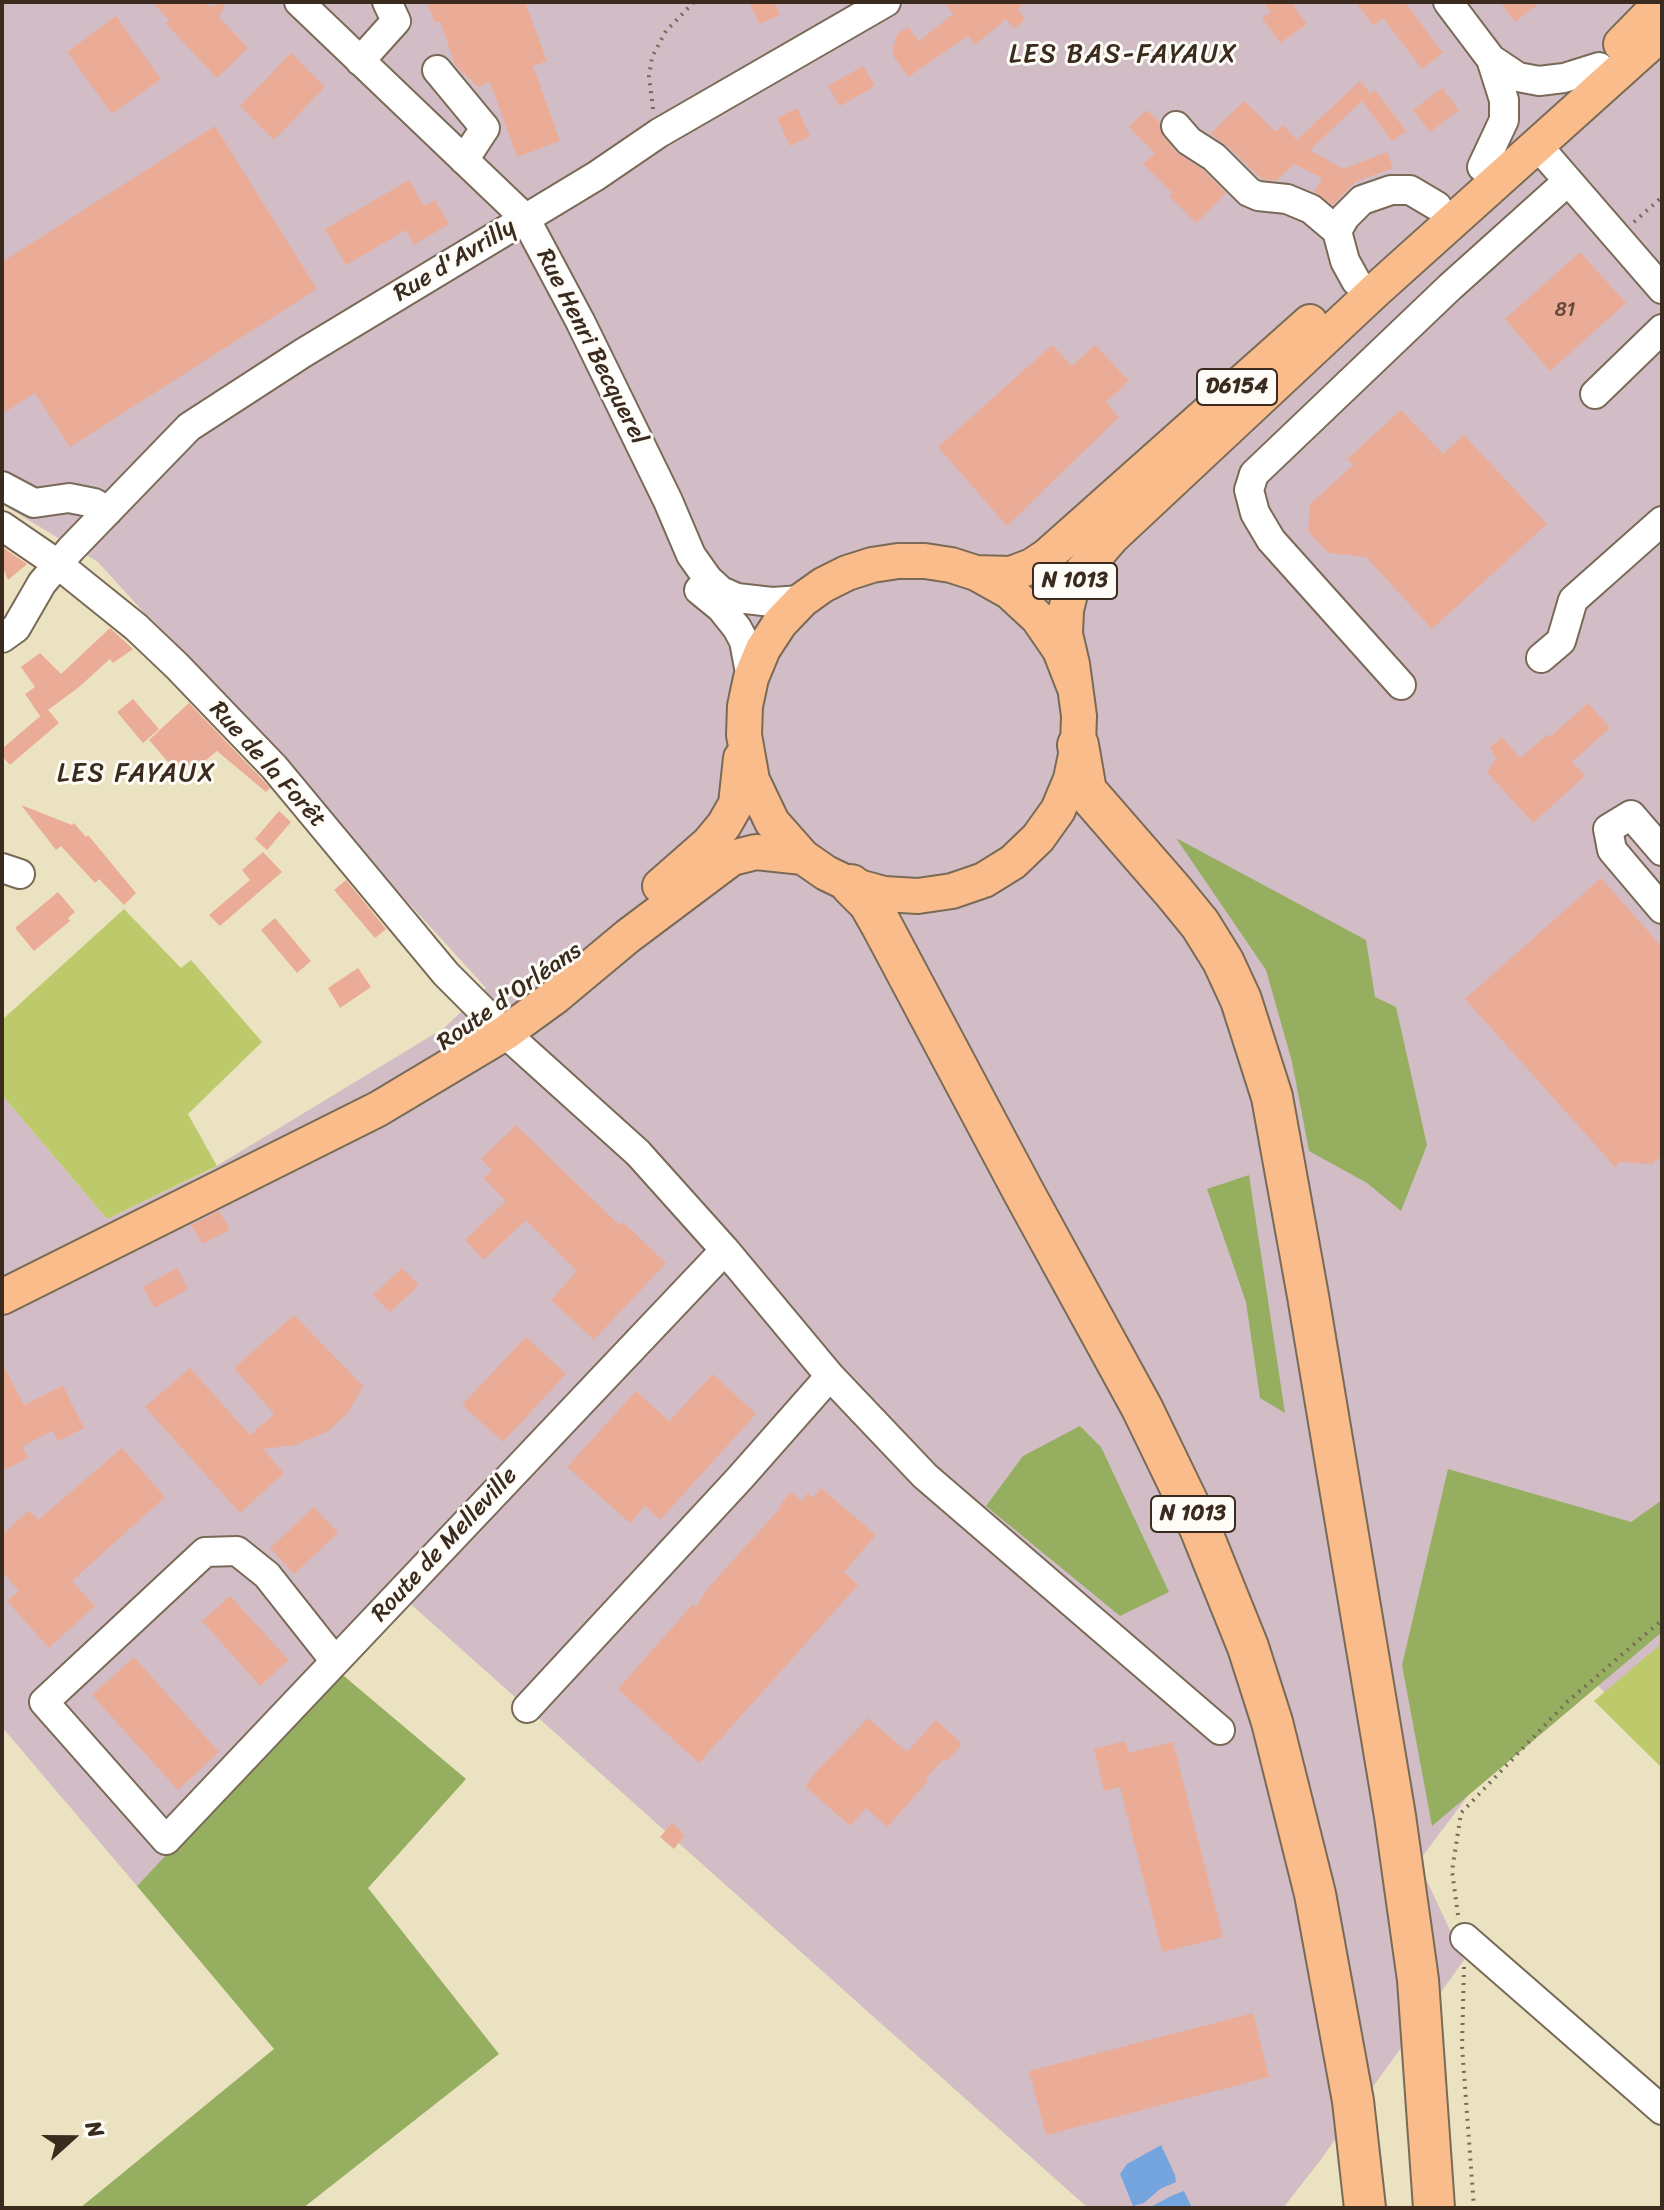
<!DOCTYPE html>
<html>
<head>
<meta charset="utf-8">
<style>
	body { margin:0 }
	#map { position:relative; width:1664px; height:2210px; overflow:hidden; background:#ebe2c2; font-family:Sriracha,sans-serif }
	canvas { display:block }
	.frame { position:absolute; inset:0; border:4px solid #3b2a1e; pointer-events:none }
	.north { position:absolute; left:32px; top:2098px; width:80px; height:80px; -webkit-text-stroke:6px #fdfcf7; paint-order:stroke; rotate:69deg; font-size:22px; font-weight:700; line-height:32px; text-align:center; color:#3b2a1e }
	.north::after { content:''; display:block; margin:auto; width:28px; height:36px; background:#3b2a1e; clip-path:polygon(50% 0,100% 100%,50% 72%,0 100%) }
</style>
</head>
<body>
<div id="map">
<canvas width="1664" height="2210"></canvas>
<div class="frame"></div>
<div class="north">N</div>
</div>
<script>
const ctx = document.querySelector('canvas').getContext('2d');
ctx.lineJoin = 'round';
function fill(path, color) { ctx.fillStyle = color; ctx.fill(path, 'evenodd'); }
const poly = rows => new Path2D(rows.map(r => 'M' + r).join(''));
function stroke(path, color, width, dash) { ctx.strokeStyle = color; ctx.lineWidth = width; ctx.lineCap = dash ? 'butt' : 'round'; ctx.setLineDash(dash || []); ctx.stroke(path); }
function label(font, color, halo, rows, align = 'center') {
  ctx.font = font + ' Sriracha,sans-serif'; ctx.lineWidth = 6; ctx.setLineDash([]); ctx.textBaseline = 'middle'; ctx.strokeStyle = halo; ctx.fillStyle = color; for (const [text, x, y, turn = 0] of rows) {
    ctx.save(); ctx.translate(x, y); ctx.rotate((+turn || 0) * Math.PI / 180); ctx.textAlign = isNaN(turn) ? turn : align; if (halo) ctx.strokeText(text, 0, 0); ctx.fillText(text, 0, 0); ctx.restore();
  }
}
fill(poly([
	[2,2,1662,2,1662,1754,1572,1658,1418,1862,1464,1960,1319,2162,1283,2208,1088,2208,405,1599,137,1886,2,1727,2,1095,107,1219,210,1170,444,1028,486,988,98,562,2,504]
]), '#d2bdc6');
fill(poly([
	[124,909,181,968,191,960,262,1042,188,1114,217,1166,107,1219,2,1095,2,1020],
	[1662,1643,1662,1768,1594,1701]
]), '#bdca6c');
fill(poly([
	[1176,838,1366,940,1375,997,1396,1007,1427,1145,1401,1211,1367,1183,1309,1151,1292,1062,1266,970],
	[1249,1175,1285,1413,1260,1398,1246,1302,1207,1189],
	[1080,1426,1101,1447,1169,1592,1120,1616,986,1506,1023,1456],
	[1448,1469,1631,1522,1662,1500,1662,1632,1432,1826,1402,1665],
	[338,1671,466,1779,368,1888,499,2054,303,2208,80,2208,274,2049,137,1886]
]), '#96ae60');
fill(poly([
	[1161,2145,1175,2175,1176,2182,1160,2189,1144,2203,1133,2206,1120,2174,1127,2164],
	[1184,2191,1192,2208,1149,2208,1171,2196]
]), '#74a5df');
fill(poly([
	[152,2,205,2,210,7,226,2,219,17,248,48,217,78,165,23,169,20],
	[427,2,525,2,547,61,533,66,560,141,517,157,490,82,478,87,455,65,440,21,435,23],
	[749,2,774,2,780,15,759,24],
	[944,2,1026,2,1018,9,1025,19,1014,29,1006,19,975,45,968,36,908,77,892,54,897,34,908,27,919,41,953,14],
	[1263,2,1291,2,1307,24,1280,43,1262,18,1271,12],
	[1355,2,1405,2,1443,53,1422,69,1383,18,1374,26],
	[1500,2,1541,2,1515,22],
	[116,16,161,79,112,114,67,52],
	[291,53,325,87,274,140,240,106],
	[863,66,875,86,840,106,828,86],
	[1360,81,1370,93,1368,96,1375,90,1406,131,1392,141,1362,101,1310,150,1343,169,1387,152,1393,168,1355,182,1333,205,1314,192,1322,178,1294,164,1276,181,1262,179,1226,145,1210,134,1244,101,1276,132,1283,125,1297,140],
	[1442,88,1459,110,1430,132,1413,110],
	[797,108,810,136,790,146,777,118],
	[1147,110,1160,123,1163,136,1176,152,1203,170,1226,193,1196,223,1169,196,1172,193,1143,164,1155,153,1129,127],
	[215,126,317,289,70,447,35,393,2,414,2,262],
	[409,180,424,206,435,200,449,224,414,245,406,230,346,265,325,229],
	[1580,252,1626,303,1550,371,1505,319],
	[1052,345,1072,366,1095,345,1129,381,1106,402,1119,417,1007,526,938,447],
	[1401,410,1443,454,1464,435,1547,524,1432,629,1366,557,1329,553,1308,532,1310,504,1353,465,1347,459],
	[2,547,27,564,8,580,2,565],
	[110,628,133,649,113,663,110,659,79,687,48,710,59,723,10,765,2,756,2,749,45,712,40,716,25,694,35,687,21,667,40,653,61,674],
	[133,699,159,729,143,743,117,712],
	[189,703,261,778,270,788,266,792,217,751,193,771,185,762,175,770,149,740],
	[1588,703,1610,728,1572,762,1585,776,1533,823,1487,772,1496,758,1490,748,1502,737,1520,758,1548,734,1550,737],
	[21,805,72,825,74,823,86,837,88,835,136,893,124,905,99,879,95,883,61,846,56,850],
	[279,811,291,822,267,850,255,839],
	[263,852,282,872,220,926,209,915,250,880,242,870],
	[1601,878,1662,947,1662,1155,1652,1164,1619,1162,1615,1167,1465,999],
	[346,880,386,929,375,938,334,890],
	[58,892,75,912,68,918,70,921,34,951,15,928],
	[275,918,311,961,297,973,261,930],
	[358,968,371,987,340,1008,328,988],
	[516,1125,620,1226,623,1222,666,1263,594,1340,551,1300,577,1271,526,1220,484,1260,465,1240,506,1201,484,1179,492,1170,481,1159],
	[219,1211,230,1230,202,1244,191,1225],
	[177,1268,188,1289,155,1308,143,1287],
	[402,1268,419,1285,390,1312,373,1295],
	[294,1315,363,1386,348,1413,328,1431,296,1445,263,1449,284,1473,240,1513,145,1407,190,1368,250,1435,274,1414,234,1368],
	[526,1337,566,1374,503,1442,462,1405],
	[2,1363,24,1405,63,1386,84,1428,58,1441,52,1431,22,1447,28,1458,2,1471],
	[713,1374,756,1414,660,1520,645,1506,630,1523,567,1467,636,1391,669,1421],
	[122,1448,165,1497,72,1581,95,1606,49,1648,7,1601,19,1591,2,1572,2,1535,29,1510,38,1520],
	[821,1488,876,1535,844,1572,858,1585,699,1763,618,1689,693,1604,696,1607,708,1588,781,1507,779,1506,791,1492,802,1501,808,1493,813,1498],
	[314,1507,338,1533,294,1574,270,1548],
	[230,1596,289,1660,260,1686,202,1621],
	[134,1657,219,1752,178,1790,92,1695],
	[868,1718,907,1752,936,1720,962,1744,948,1760,943,1760,926,1778,928,1781,887,1827,866,1808,850,1826,806,1787,815,1773],
	[1125,1741,1129,1753,1173,1742,1223,1937,1162,1952,1120,1787,1104,1791,1094,1749],
	[672,1823,685,1835,674,1849,660,1837],
	[1253,2013,1269,2077,1046,2135,1029,2071]
]), '#ebac97');
const minor = poly([
	[299,2,525,218,580,321,668,501,691,555,708,579,721,591,737,598,772,602,802,600],
	[1448,2,1491,59,1518,77,1539,81,1564,78,1599,67],
	[360,61,396,21,387,2],
	[437,70,485,128,464,160],
	[1176,126,1189,141,1214,157,1249,192,1258,196,1287,199,1311,209,1337,231,1345,261,1356,281],
	[1537,145,1662,289],
	[1482,167,1504,120,1504,100,1491,59],
	[1337,231,1345,217,1362,200,1391,190,1410,190,1437,206],
	[1595,394,1662,329],
	[2,486,34,503,69,498,94,503,108,511],
	[2,526,59,565,136,627,177,666,274,767,446,974,505,1033,638,1153,725,1250,830,1376,740,1478,527,1708],
	[699,590,721,608,737,628,744,641,751,678],
	[2,638,16,628,42,583,71,549,189,427,303,353,596,176,659,133,886,2],
	[1541,658,1561,641,1573,600,1662,521],
	[1401,685,1271,540,1255,513,1249,490,1254,474,1450,287,1568,181],
	[1662,851,1631,815,1608,829,1612,850,1662,909],
	[2,868,20,874],
	[830,1376,925,1476,1220,1730],
	[335,1661,267,1575,237,1551,205,1552,44,1702,166,1840,725,1250],
	[1465,1938,1662,2110]
]);
const major = poly([
	[1621,44,1662,2],
	[976,573,1011,574,1032,566,1047,556,1310,322],
	[1074,686,1060,650,1038,618,1010,592,976,573,951,565,925,561,898,561,872,565,847,573,823,585,802,600,780,623,763,649,751,678,745,706,744,735,752,780,772,822,803,857,826,873,851,885,884,894,918,896,952,891,984,880,1013,862,1038,838,1058,810,1071,779,1078,745,1079,716,1072,664,1065,634,1066,610,1072,586,1079,575,1112,537,1376,290,1662,33],
	[660,886,709,843,724,825,736,804,741,758],
	[2,1297,378,1109,505,1033,556,996,628,936,732,858,756,852,803,857]
]);
const highway = poly([
	[1078,745,1086,791,1173,891,1200,924,1223,961,1241,1000,1272,1097,1308,1296,1395,1816,1418,1980,1434,2208],
	[851,885,869,903,881,924,1023,1191,1142,1408,1200,1528,1248,1647,1272,1722,1315,1894,1353,2101,1365,2208]
]);
stroke(minor, '#796a57', 32);
stroke(major, '#796a57', 38);
stroke(highway, '#796a57', 44);
stroke(poly([
	[653,109,649,76,652,57,666,31,694,2],
	[1634,222,1662,197],
	[1458,1915,1452,1871,1461,1813,1567,1702,1662,1620],
	[1464,1967,1462,2046,1474,2208]
]), '#796a57', 4, [2, 6]);
stroke(minor, '#fff', 28);
stroke(major, '#f9bc8a', 34);
stroke(highway, '#f9bc8a', 40);
label('20px', '#674a3c', null, [
	["81",1565,311]
]);
for (const [x, y, w] of [
	[1237,387,80],
	[1075,581,84],
	[1193,1514,84]
]) { const box = new Path2D(); box.roundRect(x - w / 2, y - 18, w, 36, 6); ctx.fillStyle = '#fdfcf7'; ctx.fill(box); stroke(box, '#3b2a1e', 2); }
label('bold 22px', '#3b2a1e', null, [
	["D6154",1237,387],
	["N 1013",1075,581],
	["N 1013",1193,1514]
]);
label('24px', '#3b2a1e', '#fdfcf7', [
	["Rue d'Avrilly",455,261,-31],
	["Rue Henri Becquerel",591,347,63],
	["Rue de la Forêt",267,765,48],
	["Route d'Orléans",510,997,-35],
	["Route de Melleville",445,1545,-47]
]);
ctx.letterSpacing = '2px';
label('26px', '#3b2a1e', '#fdfcf7', [
	["LES BAS-FAYAUX",1124,55],
	["LES FAYAUX",137,774]
]);
ctx.letterSpacing = '0px';
</script>
</body>
</html>
